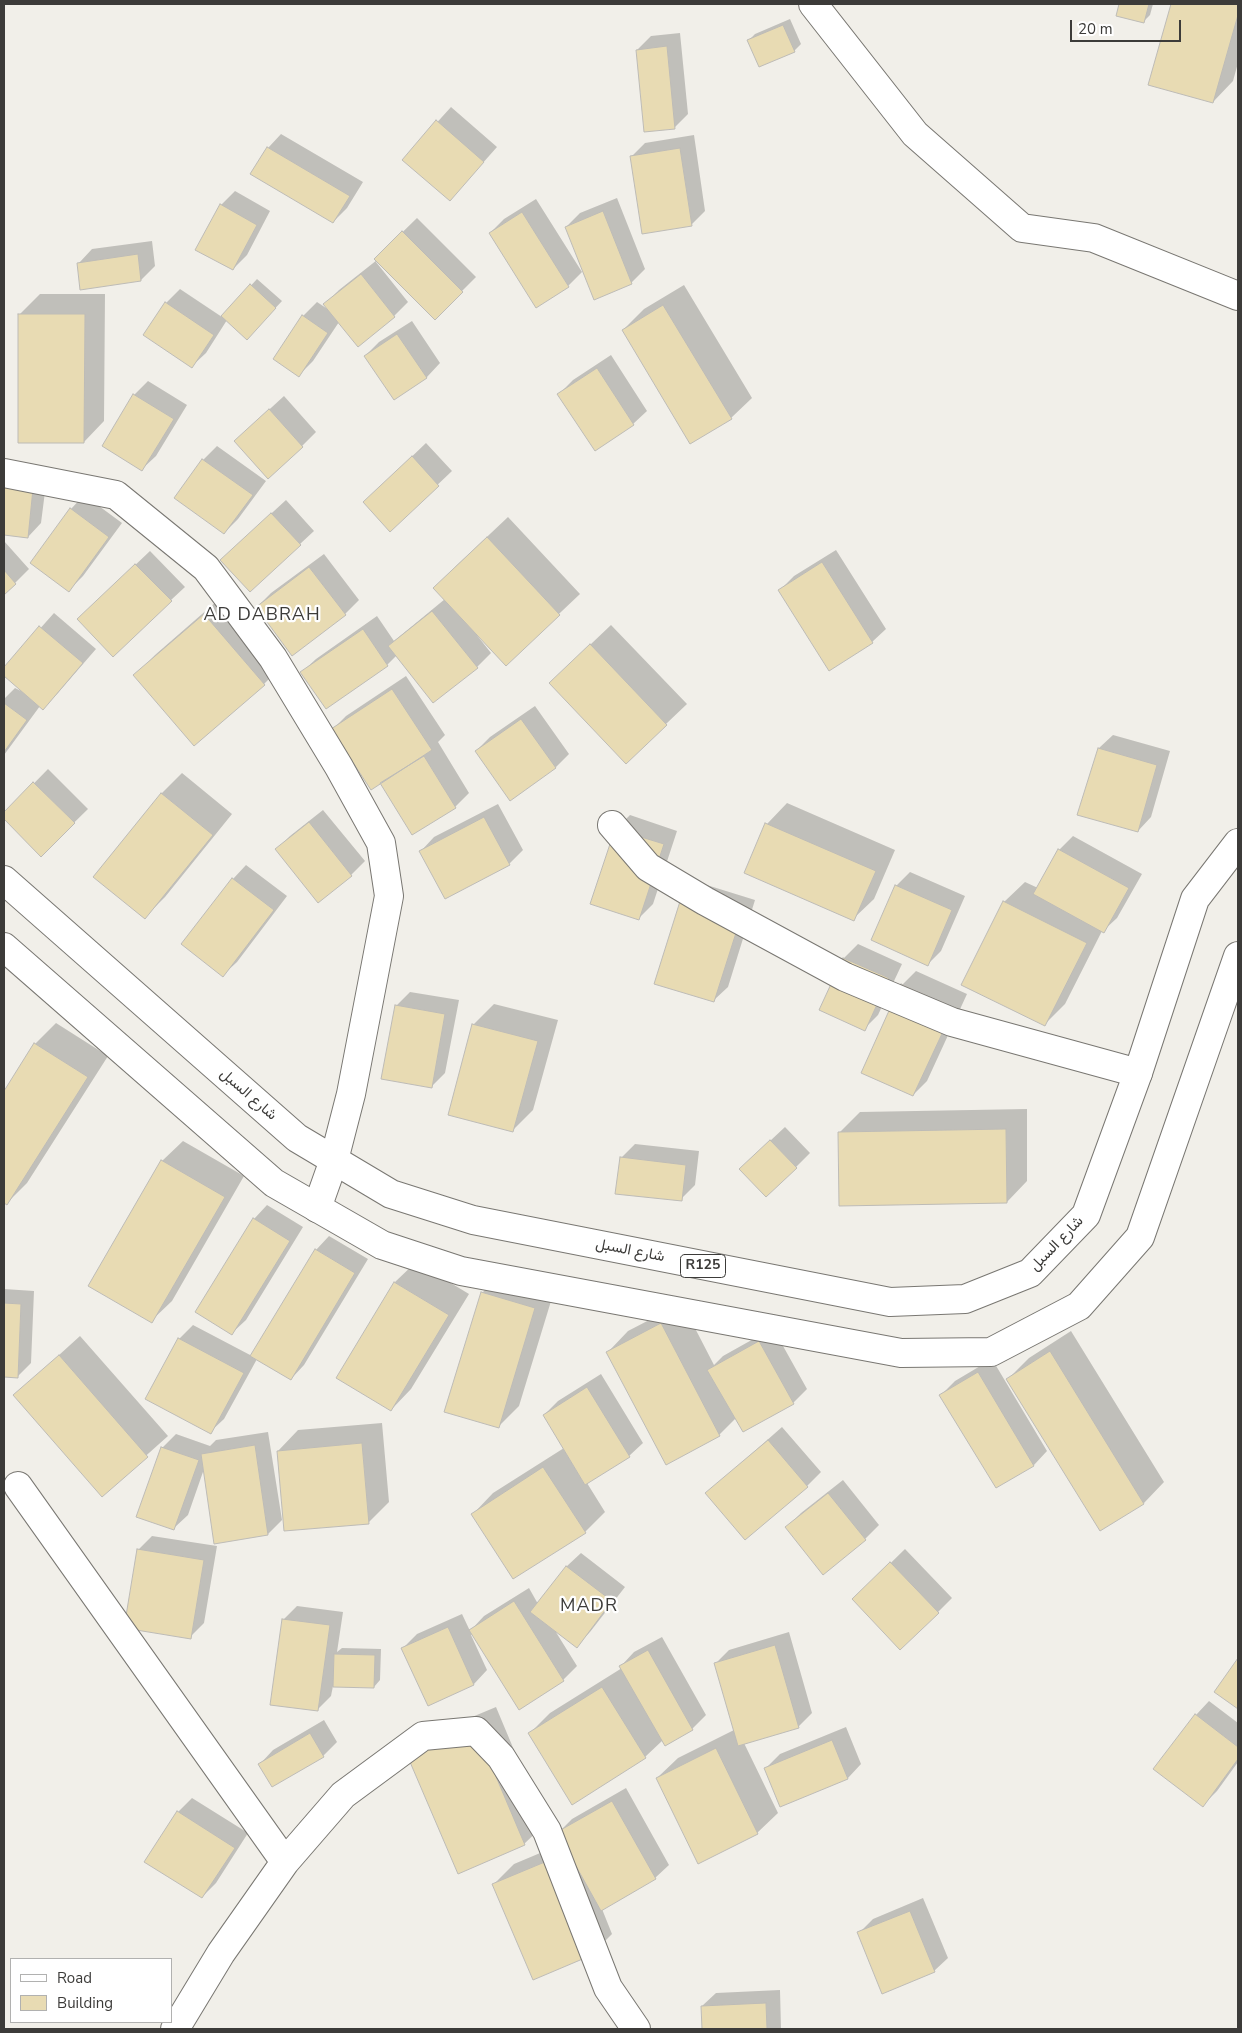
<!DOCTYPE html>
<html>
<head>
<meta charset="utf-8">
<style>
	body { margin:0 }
	#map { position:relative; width:1242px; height:2033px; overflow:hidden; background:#f1efe9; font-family:"Nunito Sans",sans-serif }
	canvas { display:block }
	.frame { position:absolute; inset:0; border:5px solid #3c3b39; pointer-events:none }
	.legend { position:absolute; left:10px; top:1958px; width:162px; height:65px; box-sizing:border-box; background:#fff; border:1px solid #b1b1b0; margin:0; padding:6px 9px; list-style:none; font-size:15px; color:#3c3b39 }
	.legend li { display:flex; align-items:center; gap:10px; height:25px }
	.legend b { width:25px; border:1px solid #b1b1b0 }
	.scale { position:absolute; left:1070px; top:20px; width:111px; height:22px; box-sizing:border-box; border:2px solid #3c3b39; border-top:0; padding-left:6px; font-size:15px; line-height:18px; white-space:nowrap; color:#3c3b39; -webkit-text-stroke:4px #fff; paint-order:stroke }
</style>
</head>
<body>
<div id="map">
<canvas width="1242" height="2033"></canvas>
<div class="frame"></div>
<ul class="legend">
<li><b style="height:6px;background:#fff"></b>Road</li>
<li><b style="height:14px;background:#e8dbb3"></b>Building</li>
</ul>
<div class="scale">20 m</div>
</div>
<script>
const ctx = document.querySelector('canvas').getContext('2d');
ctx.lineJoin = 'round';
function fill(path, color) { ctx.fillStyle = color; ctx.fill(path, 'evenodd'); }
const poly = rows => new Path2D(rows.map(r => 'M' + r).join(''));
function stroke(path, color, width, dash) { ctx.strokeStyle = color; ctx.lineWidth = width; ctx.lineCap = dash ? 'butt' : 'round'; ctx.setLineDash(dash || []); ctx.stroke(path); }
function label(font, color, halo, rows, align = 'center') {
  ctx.font = font + ' "Nunito Sans",Vazirmatn,sans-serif'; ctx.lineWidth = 4.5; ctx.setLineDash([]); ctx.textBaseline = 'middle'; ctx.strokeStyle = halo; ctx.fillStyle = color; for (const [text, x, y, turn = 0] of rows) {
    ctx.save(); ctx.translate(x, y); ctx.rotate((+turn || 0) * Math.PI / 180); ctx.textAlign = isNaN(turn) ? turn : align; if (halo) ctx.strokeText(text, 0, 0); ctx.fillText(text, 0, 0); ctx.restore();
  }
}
fill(poly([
	[1121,4,1153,4,1150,15,1143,22,1118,15],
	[1172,4,1238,4,1238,63,1233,81,1213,102,1149,84],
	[790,19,801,44,794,51,749,40,755,34],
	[680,33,688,114,674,128,637,50,651,36],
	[451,107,497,147,450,200,403,160],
	[281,134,363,182,347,208,333,222,268,148],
	[694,135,705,211,691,225,631,157,645,143],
	[235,191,270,211,247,255,233,269,221,205],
	[617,198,645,269,631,283,566,227,580,213],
	[536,199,582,272,568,286,490,233,504,219],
	[417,218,476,277,435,318,378,261,376,262,408,302,394,316,358,345,339,322,313,361,299,375,303,316,317,302,329,310,325,304,339,290,377,260,375,259],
	[152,241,155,266,141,280,79,263,92,249],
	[257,279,282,301,254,331,227,320,206,353,192,366,166,303,180,289,222,317],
	[684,285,752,398,731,418,623,330,644,309],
	[40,294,105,294,104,421,84,442,19,315],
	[412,321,440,363,427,377,394,399,365,356,379,342],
	[611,355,647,411,633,424,559,394,573,380],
	[148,381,187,405,156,456,142,469,104,446,134,395],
	[284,396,316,432,302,446,235,441],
	[426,443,452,471,390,530,378,489],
	[217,446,266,481,238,519,224,533,203,460],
	[4,471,47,476,41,523,28,537,4,534],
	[84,495,122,523,83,576,69,590,71,509],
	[286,500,314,531,300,544,236,546],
	[508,517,580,594,506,664,477,633,476,634,491,653,477,667,397,655,387,665,302,672,316,659,377,616,394,641,445,599,455,567],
	[4,541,29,569,4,594],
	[836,550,886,629,872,642,780,590,794,576],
	[150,551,185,587,171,600,92,606],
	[324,554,359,600,345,614,257,607,271,593],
	[225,594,285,663,264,684,195,744,135,676,155,655],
	[54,613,96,649,57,694,43,708,40,706,4,755,4,699,15,688,21,691,22,690,4,674,4,669],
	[611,625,687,704,626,762,571,663],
	[406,676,445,735,438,742,469,793,455,807,380,782,333,729,346,716],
	[535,706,569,754,556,767,476,751,490,737],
	[1113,735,1170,751,1151,817,1138,831,1099,748],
	[48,769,88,809,41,855,4,817,4,814],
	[182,773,232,814,165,897,145,917,94,876,162,793],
	[787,803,895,850,874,899,853,919,767,824],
	[498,804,523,850,509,864,421,851,434,837],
	[323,810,365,861,351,875,276,850,290,836],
	[630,815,677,831,653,904,639,918,616,829],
	[1073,836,1142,874,1117,918,1103,931,1102,931,1065,1004,1045,1024,1004,902,1025,882,1038,888,1059,850],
	[246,865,287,896,237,962,223,975,233,879],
	[910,872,965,896,941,951,927,965,896,886],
	[697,882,755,900,728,987,714,1000],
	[858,944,902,964,878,1015,864,1029,821,1009,844,958],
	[916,971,967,994,927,1081,913,1095,902,985],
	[410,992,459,1000,445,1073,431,1087,396,1006],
	[494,1004,558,1020,533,1110,513,1130,474,1024],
	[56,1023,108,1056,27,1183,7,1203,4,1201,4,1093,35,1044],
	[1027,1109,1027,1181,1007,1202,839,1133,860,1112],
	[785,1127,810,1153,796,1167,755,1155],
	[183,1141,244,1176,172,1301,151,1321,162,1161],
	[635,1144,699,1151,695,1185,681,1199,621,1158],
	[267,1205,303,1227,246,1320,232,1333,254,1219],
	[329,1236,368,1259,304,1365,291,1379,257,1359,224,1419,210,1432,179,1339,193,1325,252,1356,316,1250],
	[416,1262,469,1294,411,1389,391,1410,337,1378,395,1282],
	[503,1272,555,1288,519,1406,498,1427,482,1293],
	[4,1289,34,1291,31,1363,17,1377,4,1376],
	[682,1303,714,1365,723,1356,773,1328,807,1389,793,1403,736,1418,719,1435,608,1352,628,1331],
	[1071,1331,1164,1482,1144,1503,1101,1529,1008,1379,1029,1358],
	[80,1336,168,1436,102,1495,15,1395],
	[992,1359,1047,1451,1034,1465,997,1486,941,1395,955,1381],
	[601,1374,643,1443,629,1456,587,1483,605,1512,585,1532,473,1514,493,1493,564,1448,544,1415,558,1401],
	[382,1423,389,1502,368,1523,278,1451,298,1430],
	[782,1427,821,1472,807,1486,707,1493],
	[268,1432,282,1520,268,1534,204,1469,188,1515,174,1528,162,1448,176,1434,210,1446,216,1440],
	[843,1480,879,1525,865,1539,787,1527,801,1513],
	[152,1536,217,1546,204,1623,190,1637,138,1550],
	[905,1549,952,1598,938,1612,854,1599],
	[581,1553,625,1587,590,1632,576,1646,554,1629,577,1666,563,1680,473,1634,471,1635,487,1670,474,1684,428,1704,403,1648,417,1634,462,1614,470,1631,484,1616,529,1588,538,1604,567,1566],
	[297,1606,343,1612,337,1652,342,1648,381,1649,380,1680,374,1687,333,1686,331,1696,317,1710,283,1620],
	[789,1632,812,1713,798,1727,744,1743,778,1813,757,1833,657,1778,678,1758,734,1730,715,1664,729,1650],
	[662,1637,706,1715,692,1729,666,1745,663,1740,645,1757,530,1733,550,1713,622,1668,621,1666,634,1652],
	[1209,1701,1238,1723,1238,1762,1217,1791,1203,1805,1196,1715],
	[496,1707,545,1824,524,1844,429,1735],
	[324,1720,337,1742,323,1756,260,1764,273,1750],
	[846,1727,861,1764,848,1778,766,1768,780,1754],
	[626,1788,669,1865,655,1878,602,1909,612,1934,592,1954,494,1884,514,1864,564,1843,558,1833,572,1819],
	[192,1798,248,1833,216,1883,202,1897,178,1812],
	[923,1898,948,1958,934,1971,859,1933,873,1919],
	[780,1990,781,2029,703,2029,702,2006,716,1993]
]), '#0003');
const building = poly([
	[1119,4,1149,4,1144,23,1116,16,1119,4],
	[1171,4,1238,4,1238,15,1213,103,1148,85,1171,4],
	[783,25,795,52,759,67,747,40,783,25],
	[667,46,675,129,644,132,636,50,667,46],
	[436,120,484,162,450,201,402,160,436,120],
	[267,147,350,196,333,223,250,174,267,147],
	[680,148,692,226,642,234,630,156,680,148],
	[220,204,257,225,233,270,195,250,220,204],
	[603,211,632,284,594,300,565,227,603,211],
	[522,212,569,287,536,308,489,233,522,212],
	[402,231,463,292,435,320,374,259,402,231],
	[138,254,141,281,80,290,77,263,138,254],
	[361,274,395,317,358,347,323,304,361,274],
	[250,284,276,308,247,340,221,316,250,284],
	[165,302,214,335,192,368,143,335,165,302],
	[663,305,732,419,690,444,622,330,663,305],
	[18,314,85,314,84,443,18,443,18,314],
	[302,315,328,333,299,377,273,359,302,315],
	[397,334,427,378,394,400,364,356,397,334],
	[597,368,634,425,595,451,557,394,597,368],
	[133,394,174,419,142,471,102,446,133,394],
	[269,409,303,447,268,479,234,441,269,409],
	[412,456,439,486,390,532,363,502,412,456],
	[202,459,253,495,224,534,174,498,202,459],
	[4,486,33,489,28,538,4,535,4,486],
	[70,508,109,537,69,592,30,563,70,508],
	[271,513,301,545,250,592,220,560,271,513],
	[487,537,560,615,506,666,433,588,487,537],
	[822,562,873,643,829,671,778,590,822,562],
	[135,564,172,601,113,657,77,619,135,564],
	[309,567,346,615,292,656,256,607,309,567],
	[4,570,16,584,4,595,4,570],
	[432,611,478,668,433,703,388,646,432,611],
	[204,614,265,685,194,746,133,675,204,614],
	[39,626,83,663,43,710,4,676,4,667,39,626],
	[363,629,388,666,326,709,300,672,363,629],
	[590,644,667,725,626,764,549,683,590,644],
	[392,689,432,750,371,790,331,729,392,689],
	[4,703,27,720,4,752,4,703],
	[521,719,556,768,510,801,475,751,521,719],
	[1098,748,1157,765,1138,832,1077,815,1098,748],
	[424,756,456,808,412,835,380,783,424,756],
	[33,782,75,823,41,857,4,819,4,812,33,782],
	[161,793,213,835,145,919,93,877,161,793],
	[484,817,510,865,445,899,419,851,484,817],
	[309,822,352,876,318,903,275,849,309,822],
	[765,823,876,871,854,921,744,873,765,823],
	[615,829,664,844,639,920,590,904,615,829],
	[1058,849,1129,888,1104,933,1033,894,1058,849],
	[232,878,274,910,223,977,181,944,232,878],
	[895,885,952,910,928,966,871,940,895,885],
	[682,895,742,914,714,1002,654,984,682,895],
	[1003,901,1087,943,1045,1026,961,985,1003,901],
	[843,958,889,978,865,1031,819,1010,843,958],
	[901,984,954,1008,913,1096,861,1073,901,984],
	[395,1005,445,1014,432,1088,381,1079,395,1005],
	[472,1024,538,1041,513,1132,448,1115,472,1024],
	[34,1043,88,1077,7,1205,4,1203,4,1091,34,1043],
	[1006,1129,1007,1203,839,1206,838,1132,1006,1129],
	[770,1140,797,1168,766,1197,739,1169,770,1140],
	[620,1157,686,1165,682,1201,615,1194,620,1157],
	[161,1160,225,1197,152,1323,88,1286,161,1160],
	[253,1218,290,1241,232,1335,195,1312,253,1218],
	[315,1249,355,1273,291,1380,250,1356,315,1249],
	[394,1282,449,1315,391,1411,336,1378,394,1282],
	[481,1292,535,1308,499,1428,444,1412,481,1292],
	[4,1303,21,1304,18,1378,4,1377,4,1303],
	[661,1323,720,1436,666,1465,606,1352,661,1323],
	[178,1338,244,1373,211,1434,145,1399,178,1338],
	[759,1341,794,1404,743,1432,707,1370,759,1341],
	[1050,1351,1144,1504,1100,1531,1006,1379,1050,1351],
	[59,1355,148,1457,102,1497,13,1395,59,1355],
	[978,1372,1034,1466,996,1488,939,1395,978,1372],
	[587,1387,630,1457,585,1485,543,1415,587,1387],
	[768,1440,808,1487,745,1540,705,1493,768,1440],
	[362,1443,369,1524,284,1531,277,1451,362,1443],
	[255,1445,268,1535,214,1544,201,1454,255,1445],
	[161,1447,199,1460,174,1530,136,1517,161,1447],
	[543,1467,586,1533,513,1579,471,1514,543,1467],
	[828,1493,866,1540,823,1575,785,1527,828,1493],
	[137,1549,204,1560,191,1639,124,1628,137,1549],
	[890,1562,939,1613,900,1650,852,1599,890,1562],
	[566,1566,612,1601,577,1648,530,1612,566,1566],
	[514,1601,564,1681,519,1710,469,1630,514,1601],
	[282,1619,330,1625,318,1711,270,1705,282,1619],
	[448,1627,474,1685,428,1706,401,1648,448,1627],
	[775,1645,799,1728,738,1746,714,1663,775,1645],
	[648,1650,693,1730,665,1746,619,1666,648,1650],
	[334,1654,375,1655,374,1688,333,1687,334,1654],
	[1238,1658,1238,1709,1214,1692,1238,1658],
	[602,1687,646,1758,572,1805,528,1733,602,1687],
	[1195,1714,1238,1747,1238,1759,1203,1807,1153,1769,1195,1714],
	[475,1727,525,1845,458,1874,407,1755,475,1727],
	[310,1733,324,1757,272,1787,258,1764,310,1733],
	[832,1740,848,1779,780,1807,764,1768,832,1740],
	[716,1748,758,1834,698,1864,656,1778,716,1748],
	[612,1801,656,1879,601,1911,557,1832,612,1801],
	[177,1811,235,1848,202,1898,144,1862,177,1811],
	[552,1859,592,1955,533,1980,492,1884,552,1859],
	[910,1911,935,1972,882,1994,857,1932,910,1911],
	[766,2003,767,2029,702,2029,701,2006,766,2003]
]);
fill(building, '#e8dbb3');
stroke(building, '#bdbbb6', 1);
const minor = poly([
	[813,4,915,134,1022,228,1094,238,1238,296],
	[4,473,116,495,206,568,273,658,339,767,381,843,389,896,351,1094,334,1160,317,1208],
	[612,825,648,867,705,901,845,977,952,1022,1138,1073],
	[18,1486,285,1862],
	[175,2029,221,1953,285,1862,343,1795,423,1736,476,1731,501,1757,547,1831,608,1988,636,2029]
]);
const major = poly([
	[4,880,297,1138,391,1194,473,1220,890,1302,965,1299,1030,1273,1086,1215,1138,1073,1195,899,1238,843],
	[4,947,274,1183,382,1245,461,1271,901,1353,991,1352,1079,1306,1140,1237,1238,956]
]);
stroke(minor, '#797772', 30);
stroke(major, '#797772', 30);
stroke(minor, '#fff', 28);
stroke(major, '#fff', 28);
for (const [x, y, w] of [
	[703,1266,45]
]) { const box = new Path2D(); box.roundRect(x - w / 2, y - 11.5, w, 23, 4); ctx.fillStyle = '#fff'; ctx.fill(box); stroke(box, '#3c3b39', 1); }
label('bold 14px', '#3c3b39', null, [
	["R125",703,1266]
]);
label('15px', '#3c3b39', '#fff', [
	["شارع السبل",248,1095,41],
	["شارع السبل",1057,1244,-46],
	["شارع السبل",630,1251,11]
]);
ctx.letterSpacing = '1px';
label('18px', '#3c3b39', '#fff', [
	["AD DABRAH",262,616],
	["MADR",589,1607]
]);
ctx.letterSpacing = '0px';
</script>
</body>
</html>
